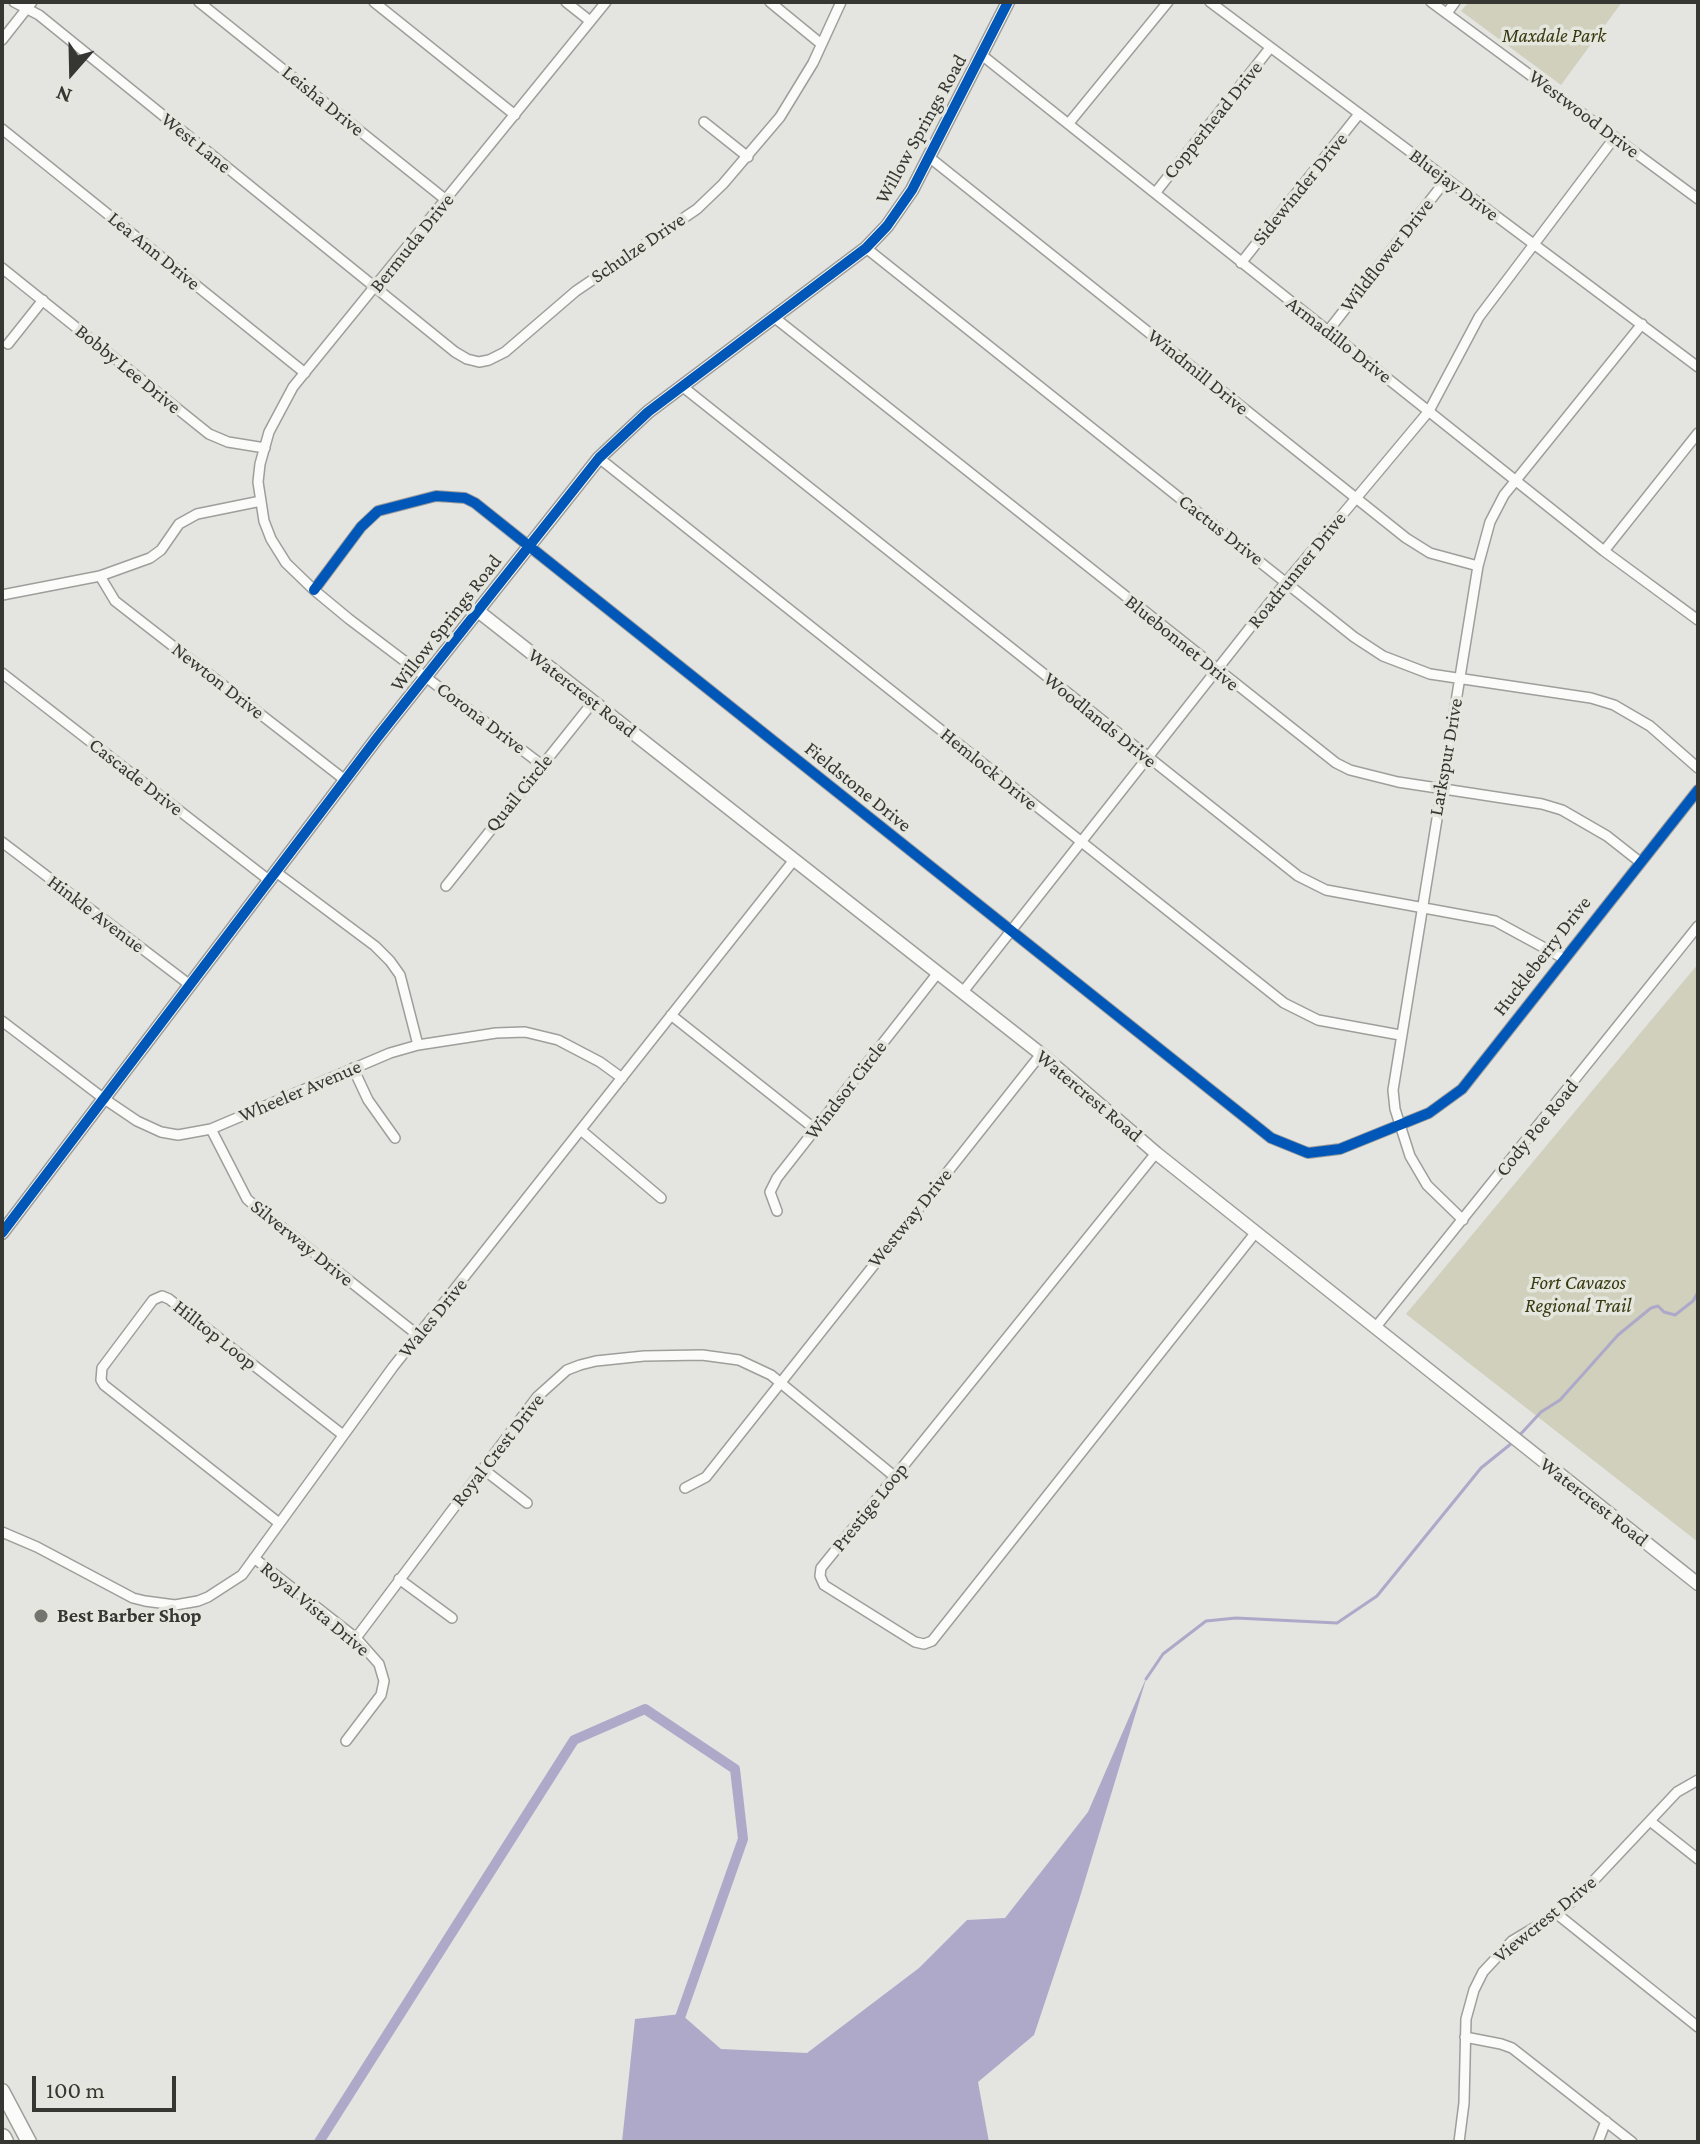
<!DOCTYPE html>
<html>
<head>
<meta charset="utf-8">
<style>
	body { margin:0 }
	#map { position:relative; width:1700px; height:2144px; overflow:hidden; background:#e4e4e0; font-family:"Crimson Pro",serif }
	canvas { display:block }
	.frame { position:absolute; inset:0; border:4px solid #363633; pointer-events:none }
	.north { position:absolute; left:32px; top:32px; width:80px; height:80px; -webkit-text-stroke:6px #e5e6de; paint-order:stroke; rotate:200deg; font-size:22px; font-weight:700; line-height:32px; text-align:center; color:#363633 }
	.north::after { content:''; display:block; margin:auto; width:28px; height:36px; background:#363633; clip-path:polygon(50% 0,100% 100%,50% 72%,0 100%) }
	.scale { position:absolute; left:32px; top:2076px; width:144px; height:36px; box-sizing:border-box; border:4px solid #363633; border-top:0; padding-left:10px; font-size:24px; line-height:28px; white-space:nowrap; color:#363633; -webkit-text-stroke:6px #e5e6de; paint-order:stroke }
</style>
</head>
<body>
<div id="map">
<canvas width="1700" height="2144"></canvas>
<div class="frame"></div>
<div class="north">N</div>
<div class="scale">100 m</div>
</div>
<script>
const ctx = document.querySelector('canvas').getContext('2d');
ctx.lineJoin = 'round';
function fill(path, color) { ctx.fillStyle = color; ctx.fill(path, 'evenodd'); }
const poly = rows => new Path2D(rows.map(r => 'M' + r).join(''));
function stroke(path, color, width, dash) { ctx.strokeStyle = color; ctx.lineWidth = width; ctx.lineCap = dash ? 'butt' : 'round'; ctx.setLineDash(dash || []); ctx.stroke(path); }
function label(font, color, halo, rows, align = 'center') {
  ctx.font = font + ' "Crimson Pro",serif'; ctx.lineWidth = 7; ctx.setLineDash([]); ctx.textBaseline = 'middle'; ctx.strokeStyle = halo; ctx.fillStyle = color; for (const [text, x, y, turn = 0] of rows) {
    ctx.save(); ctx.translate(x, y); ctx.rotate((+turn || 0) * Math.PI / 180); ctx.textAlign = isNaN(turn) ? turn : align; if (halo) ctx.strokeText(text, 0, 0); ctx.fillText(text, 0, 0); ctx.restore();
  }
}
fill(poly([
	[1469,2,1622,2,1561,85,1461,11],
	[1698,964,1698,1542,1406,1314]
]), '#d0d0bd');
fill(poly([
	[1147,1676,1079,1900,1034,2035,978,2082,989,2142,622,2142,635,2019,681,2014,721,2049,807,2053,919,1968,967,1920,1005,1918,1088,1812]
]), '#aea9c9');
stroke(poly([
	[1517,1438,1541,1412,1560,1400,1618,1335,1651,1308,1658,1306,1664,1312,1675,1315,1693,1301,1698,1292],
	[1146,1679,1163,1654,1206,1621,1236,1618,1337,1623,1377,1596,1481,1468,1512,1443]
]), '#aea9c9', 3);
stroke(poly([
	[319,2142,574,1740,645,1709,735,1769,743,1839,677,2026]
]), '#aea9c9', 10);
const minor = poly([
	[14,2,39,15,455,352,467,359,479,362,489,360,505,352,576,291,697,209,723,184,780,117,813,63,841,2],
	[199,2,446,200],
	[374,2,515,115],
	[566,2,590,21],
	[770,2,820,43],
	[1210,2,1698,367],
	[1431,2,1698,199],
	[1447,13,1455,2],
	[2,40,32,2],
	[983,56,1604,551,1698,620],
	[704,122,748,157],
	[1069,123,1168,2],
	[2,129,305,373],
	[929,157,1406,538,1430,553,1478,566],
	[1156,192,1270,48],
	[866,248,1354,637,1383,656,1430,674,1591,698,1614,705,1650,726,1698,768],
	[1241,263,1359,114],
	[2,268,209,434,228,442,265,448],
	[775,318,1336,763,1350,770,1398,782,1542,804,1562,810,1607,836,1640,862],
	[1328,331,1446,180],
	[8,344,43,300],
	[683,387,1298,876,1326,890,1495,921,1563,958],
	[599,458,1284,1003,1318,1020,1400,1035],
	[1604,551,1698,433],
	[100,576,115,601,345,780],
	[314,590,361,527,378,511,436,496,465,498,475,503,1271,1138,1308,1153,1340,1149,1429,1113,1462,1089,1698,790],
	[2,595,100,576,150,558,161,550,179,524,197,514,261,501],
	[2,673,270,881],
	[542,765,349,619,314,590,286,563,271,539,264,521,258,482,260,464,269,432,293,387,606,2],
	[2,842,190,985],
	[276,872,375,946,390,961,400,975,418,1045],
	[446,886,593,702],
	[962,993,1286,582,1429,411,1479,317,1615,137],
	[671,1015,815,1129],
	[2,1021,103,1098,137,1121,161,1132,178,1135,211,1129,390,1053,418,1045,496,1033,525,1032,558,1040,600,1062,622,1078],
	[353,1068,368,1100,395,1138],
	[211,1129,247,1199,255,1206,419,1336],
	[582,1131,661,1198],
	[1156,1153,821,1568,820,1576,824,1585,915,1642,924,1644,932,1641,1256,1232],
	[777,1211,770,1192,777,1178,937,974],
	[1463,1220,1427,1185,1410,1156,1395,1109,1393,1090,1478,566,1490,522,1504,495,1642,324],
	[1375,1328,1698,926],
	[483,1469,527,1503],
	[685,1488,706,1477,1041,1054],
	[279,1523,104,1385,101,1380,102,1368,153,1300,162,1296,169,1299,343,1435],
	[2,1532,37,1547,133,1598,145,1601,175,1605,198,1601,208,1597,242,1575,393,1367,794,860],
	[254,1558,356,1638,379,1664,384,1681,381,1695,346,1741],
	[399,1579,452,1618],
	[356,1638,537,1397,567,1370,580,1365,596,1361,644,1356,702,1355,739,1360,771,1375,894,1476],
	[1650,1821,1698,1859],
	[1557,1914,1698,2027],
	[1465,2037,1501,2044,1512,2048,1632,2142],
	[1459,2142,1464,2103,1466,2019,1474,1990,1483,1972,1512,1941,1557,1914,1582,1893,1677,1792,1698,1780],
	[1598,2142,1606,2121]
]);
const tertiary = poly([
	[478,611,1041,1054,1156,1153,1698,1584],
	[2,1233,377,738,599,458,648,412,866,248,887,226,912,190,1008,2]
]);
const secondary = poly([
	[2,2091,29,2142]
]);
const motorway = poly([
	[2,2138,4,2142]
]);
stroke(minor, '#9e9e9b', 12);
stroke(tertiary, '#9e9e9b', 15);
stroke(secondary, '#9e9e9b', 17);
stroke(motorway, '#9e9e9b', 21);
stroke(minor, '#fbfbfa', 9);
stroke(tertiary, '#fbfbfa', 12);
stroke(secondary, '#fbfbfa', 14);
stroke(motorway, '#fbfbfa', 18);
stroke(poly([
	[314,590,361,527,378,511,436,496,465,498,475,503,1271,1138,1308,1153,1340,1149,1429,1113,1462,1089,1698,790],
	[2,1233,377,738,599,458,648,412,866,248,887,226,912,190,1008,2]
]), '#0057b8', 10);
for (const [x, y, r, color] of [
	[41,1616,8,"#737370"]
]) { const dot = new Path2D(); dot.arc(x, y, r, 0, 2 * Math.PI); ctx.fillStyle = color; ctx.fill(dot); stroke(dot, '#e5e6de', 3); }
label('italic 20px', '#393910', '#e5e6de', [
	["Maxdale Park",1554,36],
	["Fort Cavazos",1578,1283],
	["Regional Trail",1578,1306]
]);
label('20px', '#363633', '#e5e6de', [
	["Leisha Drive",323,101,39],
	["Westwood Drive",1584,114,37],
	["Copperhead Drive",1213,120,-51],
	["Willow Springs Road",921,129,-61],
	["West Lane",196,143,39],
	["Bluejay Drive",1454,185,37],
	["Sidewinder Drive",1300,189,-51],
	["Bermuda Drive",412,243,-51],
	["Schulze Drive",638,248,-34],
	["Lea Ann Drive",154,251,39],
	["Wildflower Drive",1387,255,-52],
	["Armadillo Drive",1339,340,38],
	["Bobby Lee Drive",128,369,39],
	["Windmill Drive",1198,372,39],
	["Cactus Drive",1221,530,38],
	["Roadrunner Drive",1297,570,-51],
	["Willow Springs Road",446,623,-52],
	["Bluebonnet Drive",1182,643,39],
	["Newton Drive",218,681,38],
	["Watercrest Road",582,693,38],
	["Corona Drive",481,718,37],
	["Woodlands Drive",1100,720,39],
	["Larkspur Drive",1446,757,-80],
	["Hemlock Drive",989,769,39],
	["Cascade Drive",136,777,38],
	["Fieldstone Drive",858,787,39],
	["Quail Circle",519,793,-51],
	["Hinkle Avenue",96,914,37],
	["Huckleberry Drive",1542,956,-52],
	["Windsor Circle",846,1090,-52],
	["Wheeler Avenue",300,1091,-23],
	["Watercrest Road",1089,1096,40],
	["Cody Poe Road",1537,1128,-51],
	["Westway Drive",910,1218,-51],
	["Silverway Drive",302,1243,39],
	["Wales Drive",433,1318,-51],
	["Hilltop Loop",215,1335,38],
	["Royal Crest Drive",498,1450,-52],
	["Watercrest Road",1594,1502,38],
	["Prestige Loop",870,1507,-51],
	["Royal Vista Drive",315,1609,40],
	["Viewcrest Drive",1545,1919,-39]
]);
label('bold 20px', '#363633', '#e5e6de', [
	["Best Barber Shop",57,1616]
], 'left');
</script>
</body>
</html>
